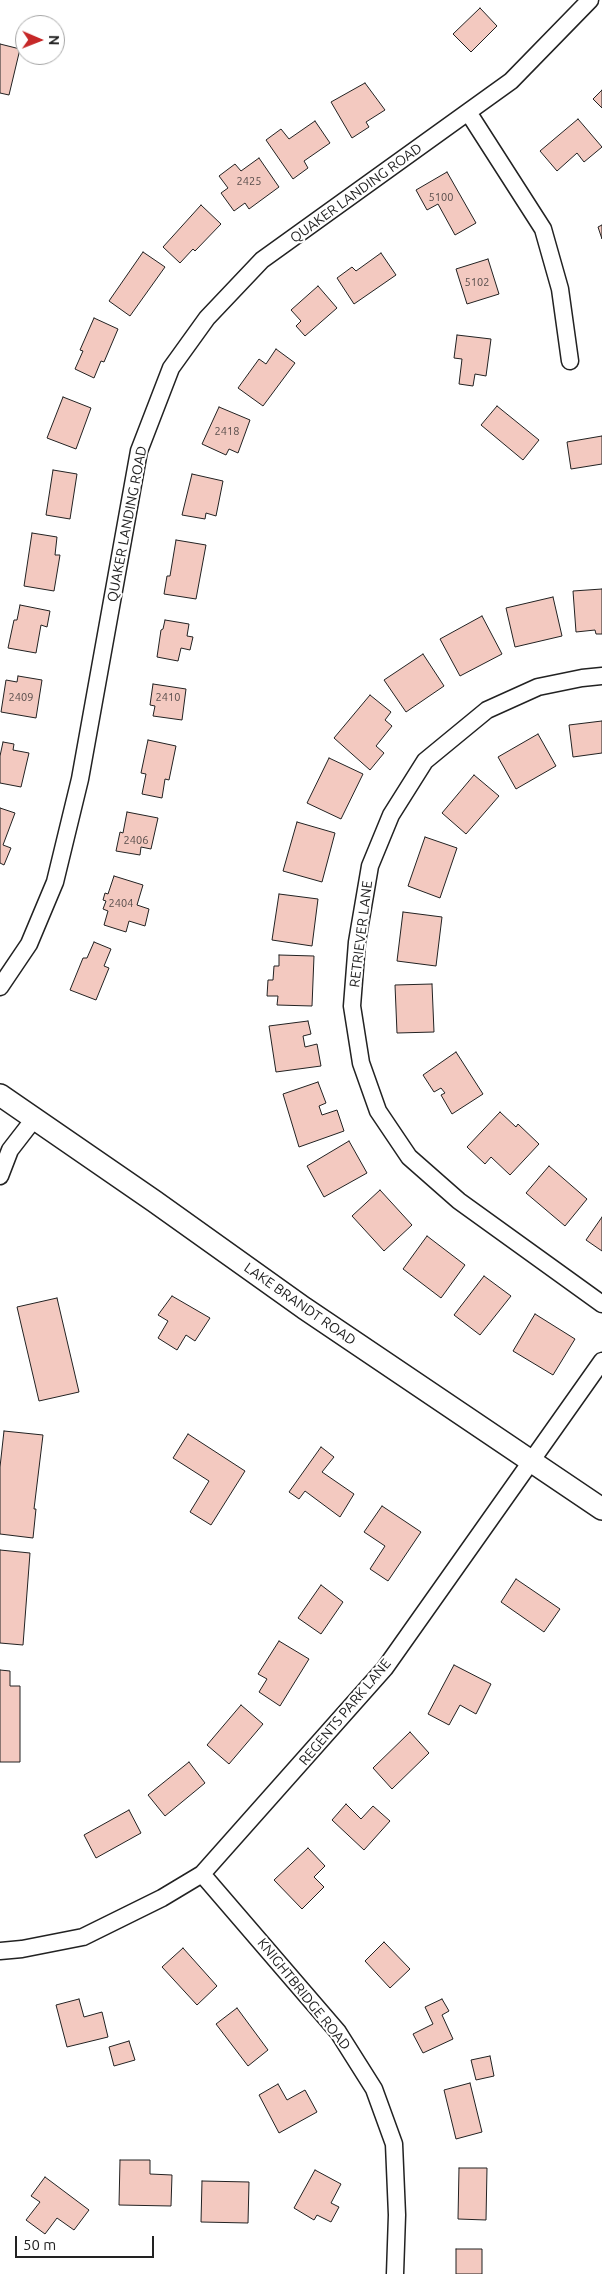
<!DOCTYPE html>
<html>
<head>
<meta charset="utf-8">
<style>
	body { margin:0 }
	#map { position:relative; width:602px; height:2274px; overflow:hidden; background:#fff; font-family:Ubuntu,sans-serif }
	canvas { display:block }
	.north { position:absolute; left:15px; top:15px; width:50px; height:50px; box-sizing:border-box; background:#fff; border:1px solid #a7a7a7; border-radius:50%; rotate:91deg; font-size:14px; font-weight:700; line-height:20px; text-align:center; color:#222 }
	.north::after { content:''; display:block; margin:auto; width:18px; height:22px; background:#c62828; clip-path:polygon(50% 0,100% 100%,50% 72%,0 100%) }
	.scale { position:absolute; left:15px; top:2236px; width:139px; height:22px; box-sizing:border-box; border:2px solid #222; border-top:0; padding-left:6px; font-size:15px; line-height:18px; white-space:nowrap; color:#222; -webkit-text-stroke:4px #fff; paint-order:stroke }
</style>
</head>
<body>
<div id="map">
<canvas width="602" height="2274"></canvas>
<div class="north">N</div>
<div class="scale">50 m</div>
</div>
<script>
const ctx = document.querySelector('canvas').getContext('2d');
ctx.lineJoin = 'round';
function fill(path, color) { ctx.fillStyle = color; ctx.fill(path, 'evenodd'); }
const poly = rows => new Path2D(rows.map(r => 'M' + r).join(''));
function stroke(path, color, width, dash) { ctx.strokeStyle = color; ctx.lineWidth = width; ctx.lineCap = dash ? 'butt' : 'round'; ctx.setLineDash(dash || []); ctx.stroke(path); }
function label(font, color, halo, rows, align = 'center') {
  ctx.font = font + ' Ubuntu,sans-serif'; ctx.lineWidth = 4; ctx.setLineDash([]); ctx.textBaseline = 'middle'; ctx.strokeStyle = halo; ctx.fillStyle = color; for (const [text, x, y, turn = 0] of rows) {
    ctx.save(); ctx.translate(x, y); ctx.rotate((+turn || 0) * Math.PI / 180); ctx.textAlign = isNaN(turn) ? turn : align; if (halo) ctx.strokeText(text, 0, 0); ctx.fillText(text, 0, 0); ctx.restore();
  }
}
const building = poly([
	[480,8,497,26,471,52,453,34,480,8],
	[0,44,20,49,9,95,0,93,0,44],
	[365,83,385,110,366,122,369,127,352,138,331,102,365,83],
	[602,90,602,108,593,99,602,90],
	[578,119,602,147,584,162,577,153,557,171,540,151,578,119],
	[315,121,330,143,304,161,308,168,293,179,266,140,281,129,289,139,315,121],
	[259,158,279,187,249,209,245,203,234,211,221,193,228,188,219,176,235,164,241,171,259,158],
	[447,172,476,223,455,235,438,204,427,210,416,190,447,172],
	[201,205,221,224,195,251,193,249,180,263,163,247,201,205],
	[602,225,602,239,598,227,602,225],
	[143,252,165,267,130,316,109,301,143,252],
	[381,253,396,275,354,304,337,278,352,267,356,271,381,253],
	[488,259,499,294,467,304,456,269,488,259],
	[318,286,337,308,305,336,296,326,301,321,291,310,318,286],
	[94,318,118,329,104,362,101,361,94,378,75,369,83,351,80,350,94,318],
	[457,335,491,339,486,376,475,374,473,386,459,384,462,359,454,358,457,335],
	[276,349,295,363,263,406,238,388,259,359,266,364,276,349],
	[63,397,91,408,76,449,47,438,63,397],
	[497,406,539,440,523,460,481,425,497,406],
	[219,407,250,420,238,453,229,449,226,455,202,444,219,407],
	[602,436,602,464,571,469,567,442,602,436],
	[53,470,77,474,70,519,46,515,53,470],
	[192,474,223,481,216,516,206,513,205,519,182,515,192,474],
	[32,533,57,537,55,555,60,555,54,591,24,586,32,533],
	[176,540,206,545,196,599,164,594,167,576,170,576,176,540],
	[602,589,602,634,596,634,595,630,576,632,573,591,602,589],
	[553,597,562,636,515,647,506,608,553,597],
	[20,605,50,611,47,627,41,625,36,653,8,648,14,620,17,620,20,605],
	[482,616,502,654,460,676,440,639,482,616],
	[165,620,189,624,187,636,193,637,190,650,181,648,178,661,157,657,161,630,163,629,165,620],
	[423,654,444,686,406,712,384,680,423,654],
	[18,676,42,680,36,718,1,712,6,680,17,682,18,676],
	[153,684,186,689,182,720,153,716,155,706,150,705,153,684],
	[370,695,391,712,385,720,392,726,376,746,384,753,370,770,334,738,370,695],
	[602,721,602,753,573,757,569,725,602,721],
	[538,734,556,766,516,789,498,757,538,734],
	[148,740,176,746,169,780,165,779,162,798,142,794,146,774,141,773,148,740],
	[3,742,14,744,13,750,29,753,21,787,0,783,0,756,3,742],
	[329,758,363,774,341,819,307,803,329,758],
	[474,775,499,796,466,834,442,813,474,775],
	[0,808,15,813,3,845,11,848,4,865,0,863,0,808],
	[127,812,158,818,151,849,141,847,140,855,116,851,120,832,123,833,127,812],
	[297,822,335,833,322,882,283,871,297,822],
	[425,837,457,848,440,898,408,886,425,837],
	[114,876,143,885,137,905,149,909,145,926,129,921,126,932,104,925,108,911,103,909,106,901,103,900,105,893,108,894,114,876],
	[279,894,318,899,312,946,272,940,279,894],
	[403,912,442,917,436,966,397,961,403,912],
	[94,942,111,949,104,966,109,968,96,1000,70,990,83,958,87,958,94,942],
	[279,955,314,956,312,1006,277,1005,278,996,267,996,268,980,273,980,274,966,279,966,279,955],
	[432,984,434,1032,397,1033,395,985,432,984],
	[308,1021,311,1034,303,1036,305,1047,317,1044,321,1066,276,1072,269,1026,308,1021],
	[456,1052,483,1094,452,1114,441,1095,445,1093,441,1088,434,1092,423,1075,456,1052],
	[318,1082,326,1103,319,1106,322,1115,337,1110,344,1131,299,1147,283,1094,318,1082],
	[500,1112,516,1127,518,1124,539,1144,510,1175,491,1157,485,1164,467,1147,500,1112],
	[349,1141,367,1173,324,1197,307,1166,349,1141],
	[549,1166,587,1199,565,1226,526,1193,549,1166],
	[380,1190,412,1225,384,1251,352,1216,380,1190],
	[602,1217,602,1251,586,1240,602,1217],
	[427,1236,465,1265,441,1298,403,1269,427,1236],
	[484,1276,511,1296,480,1335,454,1315,484,1276],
	[172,1296,210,1318,195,1341,186,1335,177,1350,158,1338,168,1321,158,1315,172,1296],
	[57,1298,79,1392,39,1401,17,1307,57,1298],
	[535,1314,575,1339,553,1375,513,1351,535,1314],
	[4,1431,43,1435,34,1509,36,1509,33,1538,0,1534,0,1467,4,1431],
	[188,1434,245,1471,211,1525,190,1512,209,1481,173,1458,188,1434],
	[321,1447,334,1457,322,1472,354,1494,340,1517,305,1491,299,1499,289,1492,321,1447],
	[382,1506,421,1532,388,1581,370,1569,385,1546,364,1532,382,1506],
	[0,1550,30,1553,23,1645,0,1643,0,1550],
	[516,1579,560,1609,544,1632,501,1602,516,1579],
	[321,1585,343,1602,321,1634,298,1618,321,1585],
	[279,1641,309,1659,280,1706,259,1692,267,1679,258,1674,279,1641],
	[454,1665,491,1684,476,1714,460,1705,449,1725,428,1714,454,1665],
	[0,1670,10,1671,10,1686,20,1686,20,1762,0,1762,0,1670],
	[241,1705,263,1724,229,1764,207,1745,241,1705],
	[410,1732,429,1753,392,1789,373,1768,410,1732],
	[189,1762,205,1783,165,1816,148,1795,189,1762],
	[346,1804,361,1819,373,1806,390,1821,364,1850,332,1820,346,1804],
	[129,1810,141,1833,96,1858,84,1835,129,1810],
	[308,1848,325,1866,314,1877,324,1887,302,1909,274,1880,308,1848],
	[384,1942,410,1969,390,1988,365,1961,384,1942],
	[183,1948,217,1986,197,2005,162,1967,183,1948],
	[79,1999,84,2017,102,2012,108,2037,67,2047,56,2005,79,1999],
	[442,1999,449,2011,442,2015,453,2039,423,2053,413,2034,433,2024,425,2007,442,1999],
	[237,2008,268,2050,248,2066,216,2024,237,2008],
	[129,2041,135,2060,114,2066,109,2047,129,2041],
	[490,2056,494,2076,476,2080,471,2060,490,2056],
	[470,2083,482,2132,456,2139,444,2090,470,2083],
	[278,2084,287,2100,305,2090,317,2112,279,2133,259,2095,278,2084],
	[120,2160,150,2160,150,2174,172,2175,171,2206,119,2205,120,2160],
	[459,2168,487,2168,486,2220,458,2219,459,2168],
	[315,2170,341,2184,331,2203,339,2207,331,2222,317,2215,314,2220,294,2208,315,2170],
	[45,2177,89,2210,74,2230,57,2218,45,2234,26,2220,40,2202,31,2196,45,2177],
	[202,2181,249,2182,248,2223,201,2222,202,2181],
	[456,2249,482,2249,482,2274,456,2274,456,2249]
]);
fill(building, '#f3c9c0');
stroke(building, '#222', 1);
const minor = poly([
	[468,112,543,229,560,289,570,361],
	[602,676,582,678,538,687,487,710,425,761,391,815,370,866,357,942,352,1006,361,1063,378,1111,409,1157,459,1201,602,1304],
	[0,987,29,944,55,882,80,779,139,451,171,368,207,318,262,260,511,81,590,0],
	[0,1176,10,1150,34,1119],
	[202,1874,338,2032,374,2089,394,2144,397,2215,395,2274],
	[0,1951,22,1949,83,1937,162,1898,202,1874,385,1668,602,1361]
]);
const tertiary = poly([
	[0,1095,154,1201,304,1308,602,1509]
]);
stroke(minor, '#222', 19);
stroke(tertiary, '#222', 24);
stroke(minor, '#fff', 16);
stroke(tertiary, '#fff', 21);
label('11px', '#564c4a', null, [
	["2425",249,181],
	["5100",441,197],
	["5102",477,282],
	["2418",227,431],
	["2409",21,697],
	["2410",168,697],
	["2406",136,840],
	["2404",121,903]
]);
label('14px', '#222', '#fff', [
	["QUAKER LANDING ROAD",356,193,-36],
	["QUAKER LANDING ROAD",127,524,-79],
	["RETRIEVER LANE",361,934,-83],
	["LAKE BRANDT ROAD",300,1304,35],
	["REGENTS PARK LANE",345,1712,-50],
	["KNIGHTBRIDGE ROAD",304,1994,51]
]);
</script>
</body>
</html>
